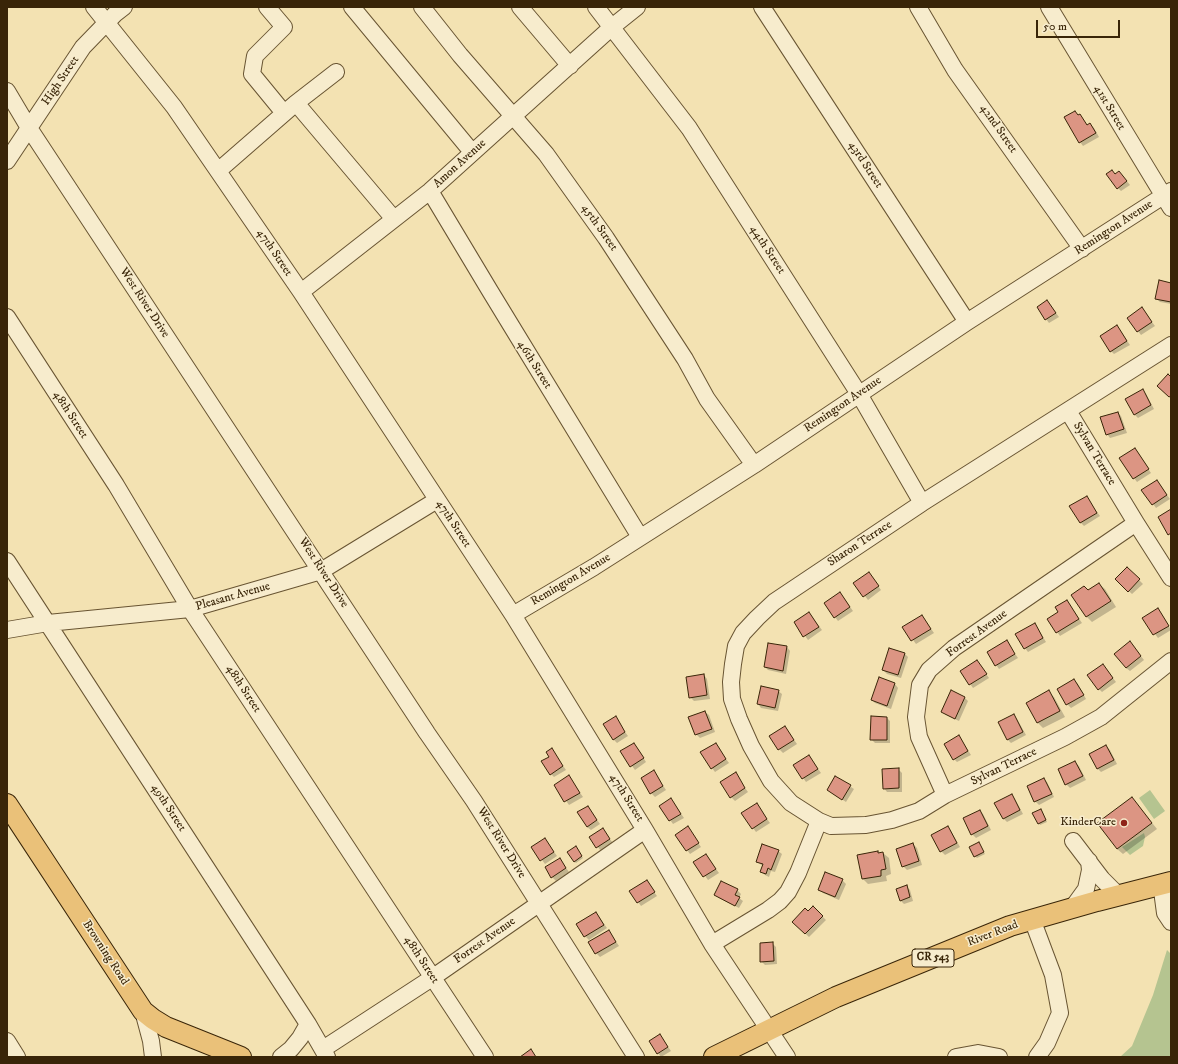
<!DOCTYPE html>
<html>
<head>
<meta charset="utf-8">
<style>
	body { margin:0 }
	#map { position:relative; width:1178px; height:1064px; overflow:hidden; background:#f3e2b2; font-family:"IM FELL DW Pica",serif }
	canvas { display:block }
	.frame { position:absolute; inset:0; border:8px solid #392508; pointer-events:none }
	.scale { position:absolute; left:1036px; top:20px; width:84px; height:18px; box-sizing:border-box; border:2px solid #392508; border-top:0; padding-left:5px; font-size:12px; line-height:14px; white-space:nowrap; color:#392508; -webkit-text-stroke:3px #f7eccd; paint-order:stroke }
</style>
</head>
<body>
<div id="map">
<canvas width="1178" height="1064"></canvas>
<div class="frame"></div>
<div class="scale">50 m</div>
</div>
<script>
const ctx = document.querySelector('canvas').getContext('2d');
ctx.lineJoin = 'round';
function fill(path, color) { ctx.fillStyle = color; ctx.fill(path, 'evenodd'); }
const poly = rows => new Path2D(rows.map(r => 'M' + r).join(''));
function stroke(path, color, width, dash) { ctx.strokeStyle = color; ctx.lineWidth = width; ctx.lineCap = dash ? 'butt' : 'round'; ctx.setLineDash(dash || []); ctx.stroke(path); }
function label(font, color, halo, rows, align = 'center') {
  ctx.font = font + ' "IM FELL DW Pica",serif'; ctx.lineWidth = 3; ctx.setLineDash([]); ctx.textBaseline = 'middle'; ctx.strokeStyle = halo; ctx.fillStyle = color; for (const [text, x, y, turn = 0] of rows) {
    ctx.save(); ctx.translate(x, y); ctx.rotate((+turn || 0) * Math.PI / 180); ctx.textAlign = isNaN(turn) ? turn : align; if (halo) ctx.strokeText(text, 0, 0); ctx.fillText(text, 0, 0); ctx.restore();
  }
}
fill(poly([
	[1150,790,1165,811,1154,819,1139,798],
	[1144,833,1145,837,1143,846,1130,855,1122,847],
	[1167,950,1171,954,1171,1057,1120,1057,1132,1046,1153,995]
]), '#b5c490');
fill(poly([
	[1080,115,1088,126,1090,124,1094,128,1099,137,1083,146,1080,142,1079,116],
	[1115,175,1123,176,1130,185,1121,191,1118,188],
	[1171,284,1171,304,1160,302,1157,299],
	[1047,301,1059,317,1049,323,1046,319],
	[1142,309,1155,326,1141,335,1138,331],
	[1117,326,1130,345,1114,354,1111,351],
	[1142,391,1146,394,1154,409,1138,418,1134,414],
	[1118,413,1121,416,1127,433,1110,438,1107,434],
	[1135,449,1151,473,1137,482,1134,478],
	[1157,481,1170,499,1156,508,1143,490],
	[1086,497,1100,516,1084,526,1080,522],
	[1127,568,1143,584,1132,594,1116,579],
	[872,577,881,590,868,600,855,583],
	[1099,584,1105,589,1116,607,1092,622,1087,617,1073,595,1088,591],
	[843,597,853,611,838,621,835,617],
	[1067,601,1082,623,1060,636,1048,619,1059,612],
	[809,613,822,630,808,640,795,622],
	[1161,613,1171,630,1158,638,1143,618],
	[922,616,934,633,916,644,904,628],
	[1035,624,1046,642,1028,652,1025,648],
	[1007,642,1018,658,999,669,988,653],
	[769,644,787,647,790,651,786,674,768,670,765,667],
	[1133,646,1144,660,1130,671,1126,668],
	[904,653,908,657,901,678,887,674,883,670],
	[977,661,989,678,973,688,961,671],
	[1106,669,1116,682,1102,692,1099,689],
	[704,675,707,679,710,699,694,701,690,697],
	[879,679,895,684,898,688,891,709,875,703,872,700],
	[1074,680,1078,684,1086,699,1071,708,1067,704],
	[778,691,782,694,778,711,761,708,758,704],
	[952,692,965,698,968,701,959,721,946,715,942,712],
	[1049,692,1054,697,1065,717,1043,728,1038,723],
	[705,712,709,715,715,732,700,738,696,734],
	[1014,715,1017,719,1026,735,1011,743,1008,740],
	[615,718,628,736,617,743,613,739],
	[887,718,890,721,890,743,875,743,871,739],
	[785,727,797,744,783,753,779,749],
	[959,736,971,755,957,762,954,759],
	[715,744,729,763,715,772,712,768],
	[1106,746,1110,750,1117,764,1101,772,1097,768],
	[637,748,646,762,635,770,622,752],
	[552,750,566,770,554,777,551,774,550,757],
	[809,756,821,773,806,782,794,765],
	[1075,762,1079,766,1086,780,1070,788,1066,784],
	[898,769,902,773,902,792,887,792,884,788],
	[654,772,666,790,655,797,651,793],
	[735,774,748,792,735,801,731,797],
	[569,777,583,797,569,805,555,785],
	[836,777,854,789,846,802,828,790],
	[1043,779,1047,782,1054,797,1039,805,1035,801],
	[1012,795,1015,799,1023,814,1007,822,1003,818],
	[1132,798,1157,829,1123,854,1117,849],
	[671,799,684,818,673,824,660,806],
	[757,805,770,823,756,832,753,828],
	[588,807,600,824,591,830,587,827],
	[980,811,983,814,991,830,976,838,972,834],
	[1042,811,1047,822,1040,825,1039,823],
	[948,827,951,831,960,847,945,855,941,851],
	[688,828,701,847,690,854,676,835],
	[602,829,613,843,601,851,590,837],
	[545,839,557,856,545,864,532,847],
	[913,844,917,848,922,865,907,870,903,866],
	[980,845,985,854,977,858,975,856],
	[577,849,583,858,576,863,574,861],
	[778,851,782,854,775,872,771,871,769,877,765,875,761,872,763,866,757,862],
	[877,852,879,854,883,853,889,858,891,874,886,876,887,881,868,884,863,879],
	[706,855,719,873,708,880,695,862],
	[560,859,569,872,556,881,552,877],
	[842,880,846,884,839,900,823,893,819,890],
	[646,881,657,896,641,906,630,891],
	[906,886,910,890,913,901,904,904,900,900],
	[737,890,741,894,739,898,743,901,739,908,719,898,716,895],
	[813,907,826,920,809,937,793,922,808,912],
	[596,913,607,928,589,940,585,936],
	[609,931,619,946,600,957,596,953],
	[773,944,776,947,777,964,765,965,761,961],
	[660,1035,671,1051,661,1057,658,1053]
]), '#0003');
const building = poly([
	[1075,111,1078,115,1080,114,1087,125,1090,123,1096,133,1079,143,1064,117,1075,111],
	[1112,170,1115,174,1119,171,1127,181,1117,189,1106,174,1112,170],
	[1159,280,1171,283,1171,302,1155,299,1159,280],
	[1047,300,1056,313,1045,320,1037,307,1047,300],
	[1142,307,1152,322,1137,332,1127,318,1142,307],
	[1117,325,1127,341,1110,352,1100,336,1117,325],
	[1168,374,1171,377,1171,396,1169,397,1157,386,1168,374],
	[1143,389,1151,405,1134,415,1125,399,1143,389],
	[1118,412,1124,429,1106,435,1100,417,1118,412],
	[1135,448,1149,469,1133,479,1119,458,1135,448],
	[1157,480,1167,495,1152,505,1141,490,1157,480],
	[1087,496,1097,513,1080,523,1069,506,1087,496],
	[1171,509,1171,533,1168,535,1158,517,1171,509],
	[1127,567,1140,579,1128,592,1115,579,1127,567],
	[869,572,879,586,863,597,853,583,869,572],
	[1099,583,1111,601,1086,617,1071,595,1084,586,1088,590,1099,583],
	[840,592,850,607,834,618,824,603,840,592],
	[1067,600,1079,619,1056,633,1047,619,1058,612,1055,607,1067,600],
	[1158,608,1169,626,1153,635,1142,618,1158,608],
	[809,612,819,627,803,637,794,622,809,612],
	[922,615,931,629,911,641,902,627,922,615],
	[1035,623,1043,638,1024,649,1015,634,1035,623],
	[1007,640,1015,654,995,666,987,652,1007,640],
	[1130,641,1141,656,1126,668,1114,654,1130,641],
	[768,643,787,646,783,671,764,667,768,643],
	[889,648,905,653,898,675,882,670,889,648],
	[977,660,987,674,969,685,960,671,977,660],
	[1103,664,1113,678,1098,690,1087,675,1103,664],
	[704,674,707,695,689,698,686,677,704,674],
	[879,677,895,683,887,706,871,700,879,677],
	[1074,679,1084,695,1066,705,1057,689,1074,679],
	[761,686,779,690,775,708,757,704,761,686],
	[951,690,965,697,955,719,941,712,951,690],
	[1049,690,1060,711,1037,723,1026,703,1049,690],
	[705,711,712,729,695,735,688,717,705,711],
	[1014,714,1023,732,1007,740,998,722,1014,714],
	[616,716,625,732,613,740,603,724,616,716],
	[871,716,887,717,887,740,870,740,871,716],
	[785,726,794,740,778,750,769,736,785,726],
	[959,735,968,751,953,760,944,744,959,735],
	[634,743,644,758,630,767,620,751,634,743],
	[716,743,726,759,711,769,700,752,716,743],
	[1106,745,1114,760,1097,769,1089,754,1106,745],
	[552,748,563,766,550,775,541,761,549,757,546,752,552,748],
	[809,755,818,769,802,779,793,765,809,755],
	[1075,761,1083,776,1065,785,1058,769,1075,761],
	[899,768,899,788,883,789,882,769,899,768],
	[654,770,663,786,650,794,641,778,654,770],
	[736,772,745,788,730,798,720,782,736,772],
	[569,775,580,793,564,802,554,785,569,775],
	[835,776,851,785,842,800,827,790,835,776],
	[1044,778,1052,794,1034,802,1027,786,1044,778],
	[1012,794,1020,810,1003,819,994,803,1012,794],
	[1132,797,1152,823,1117,849,1097,823,1132,797],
	[671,798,681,814,669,821,659,806,671,798],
	[757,803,767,819,752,829,741,813,757,803],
	[588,806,597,820,587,827,577,812,588,806],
	[1041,809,1046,820,1038,824,1032,813,1041,809],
	[980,810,988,826,971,835,963,818,980,810],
	[688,826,699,843,686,851,675,835,688,826],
	[948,826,957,843,940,852,931,835,948,826],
	[603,828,610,839,596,848,589,837,603,828],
	[545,838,554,852,540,861,531,847,545,838],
	[979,842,984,852,974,857,969,847,979,842],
	[913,843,919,861,902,867,896,849,913,843],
	[762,844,779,850,771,870,768,868,766,874,760,872,763,864,756,862,762,844],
	[576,846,582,856,574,862,567,852,576,846],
	[878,851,878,853,883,852,886,869,881,870,881,876,862,879,857,855,878,851],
	[706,854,716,869,703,877,693,862,706,854],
	[560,858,566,868,551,878,545,867,560,858],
	[825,872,843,879,835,897,818,890,825,872],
	[647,880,655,892,637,903,629,891,647,880],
	[721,881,738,889,735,895,740,897,735,906,714,895,721,881],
	[907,885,910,897,900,901,896,889,907,885],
	[813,906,823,916,805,934,792,922,805,908,808,911,813,906],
	[596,912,604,925,584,937,576,924,596,912],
	[609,930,616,942,595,954,588,942,609,930],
	[773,942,774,961,760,962,760,943,773,942],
	[660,1034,668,1047,657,1054,649,1041,660,1034],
	[531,1049,536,1057,520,1057,531,1049]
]);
fill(building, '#dc9583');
stroke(building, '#392508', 1);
const minor = poly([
	[94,7,174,107,301,292,513,615,645,830,712,944,787,1057],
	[267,7,284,27,255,56,252,74,284,113],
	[352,7,472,152],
	[422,7,460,55,546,154,606,238,685,359,707,399,754,465],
	[520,7,570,66],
	[596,7,689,128,859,394,922,503],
	[762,7,967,322],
	[918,7,955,70,1082,249],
	[1049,7,1171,208],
	[7,91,29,128,427,733,474,801,636,1057],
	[296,103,394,219],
	[7,161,83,47,115,14,124,7],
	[218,171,296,103,336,72],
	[430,191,490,291,640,537],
	[301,292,430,191,612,27,637,7],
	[7,317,116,485,190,609,485,1057],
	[1171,345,922,503,774,602,757,618,743,633,736,646,733,664,731,682,732,699,739,719,751,746,771,781,791,803,819,821,831,826,866,825,892,820,919,811,945,795,1065,737,1101,717,1171,661],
	[1068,411,1136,523,1171,578],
	[7,561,308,1024,327,1057],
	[513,615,594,567,754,465,967,322,1171,191],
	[7,630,48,623,190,609,321,571,437,500],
	[945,795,919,737,916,717,920,685,929,670,954,648,1136,523],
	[1073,841,1102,879,1118,895],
	[1161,883,1165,913,1171,922],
	[1073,907,1086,889,1090,870,1089,861],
	[1032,919,1053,975,1060,1013,1047,1043,1037,1057],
	[712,944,768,910,780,901,788,892,798,873,819,821],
	[143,1011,151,1041,153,1057],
	[7,1041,17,1057],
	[323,1049,432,978,645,830],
	[281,1057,291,1049,300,1038,308,1024],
	[956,1057,978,1053,999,1057]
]);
const major = poly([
	[7,804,143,1011,153,1019,166,1027,241,1057],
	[714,1057,836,997,1010,926,1097,901,1171,882]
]);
stroke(minor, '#685432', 18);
stroke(major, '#392508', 22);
stroke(minor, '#f7eccd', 16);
stroke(major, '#eac179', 20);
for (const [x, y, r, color] of [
	[1124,823,4,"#8f2418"]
]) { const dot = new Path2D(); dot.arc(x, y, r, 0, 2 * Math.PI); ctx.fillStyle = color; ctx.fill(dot); stroke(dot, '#f7eccd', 1.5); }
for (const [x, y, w] of [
	[933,958,42]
]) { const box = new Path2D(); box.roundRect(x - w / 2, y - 9, w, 18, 3); ctx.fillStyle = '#f7eccd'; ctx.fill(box); stroke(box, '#392508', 1); }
label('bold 11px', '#392508', null, [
	["CR 543",933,958]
]);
label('12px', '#392508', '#f7eccd', [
	["High Street",61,81,-56],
	["41st Street",1109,108,59],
	["42nd Street",998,129,55],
	["Amon Avenue",460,164,-42],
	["43rd Street",865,165,57],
	["45th Street",599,228,55],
	["Remington Avenue",1114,228,-33],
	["44th Street",767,250,57],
	["47th Street",274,253,56],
	["West River Drive",144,303,57],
	["46th Street",534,365,58],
	["Remington Avenue",843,405,-34],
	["48th Street",70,415,57],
	["Sylvan Terrace",1094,454,59],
	["47th Street",453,524,57],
	["Sharon Terrace",860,544,-33],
	["West River Drive",323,573,57],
	["Remington Avenue",571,580,-31],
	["Pleasant Avenue",233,597,-16],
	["Forrest Avenue",977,634,-36],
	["48th Street",243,689,57],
	["Sylvan Terrace",1004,767,-26],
	["47th Street",626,798,58],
	["49th Street",168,808,57],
	["West River Drive",501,843,58],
	["River Road",993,934,-21],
	["Forrest Avenue",485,941,-35],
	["Browning Road",105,953,57],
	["48th Street",421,960,57]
]);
label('12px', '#392508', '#f7eccd', [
	["KinderCare",1116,823]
], 'right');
</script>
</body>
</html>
